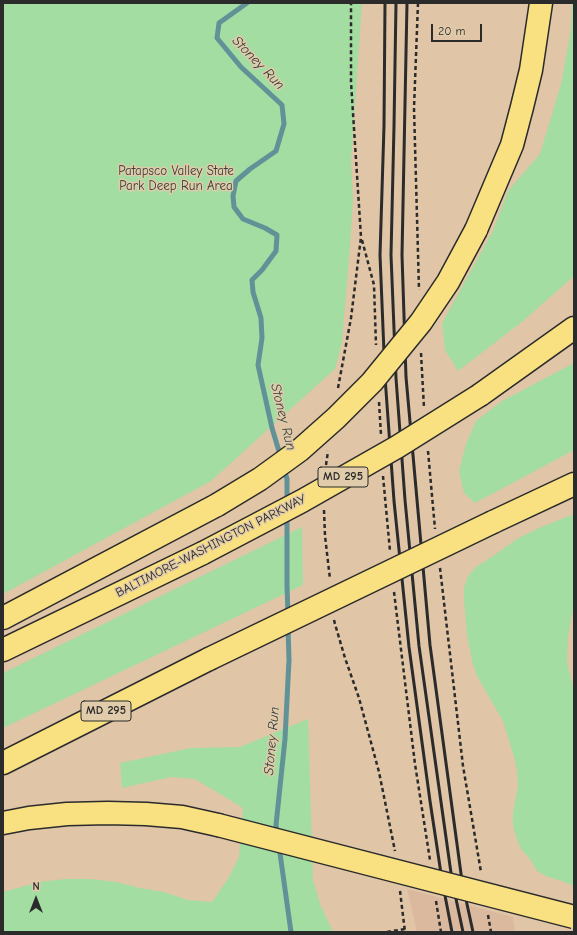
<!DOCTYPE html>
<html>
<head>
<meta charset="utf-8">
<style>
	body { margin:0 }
	#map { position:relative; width:577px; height:935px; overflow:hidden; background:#e0c5a6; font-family:"Comic Neue",sans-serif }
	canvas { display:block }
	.frame { position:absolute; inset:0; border:4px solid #2b2b2b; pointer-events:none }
	.north { position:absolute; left:16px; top:879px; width:40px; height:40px; -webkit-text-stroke:3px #e0cbaa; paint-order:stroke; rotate:0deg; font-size:11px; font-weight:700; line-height:16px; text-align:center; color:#2b2b2b }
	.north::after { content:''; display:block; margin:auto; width:14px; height:18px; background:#2b2b2b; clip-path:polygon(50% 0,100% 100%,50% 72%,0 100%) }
	.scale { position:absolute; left:431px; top:24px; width:51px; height:18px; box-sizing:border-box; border:2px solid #2b2b2b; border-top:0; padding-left:5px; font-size:12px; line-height:14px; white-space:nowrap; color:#2b2b2b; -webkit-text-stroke:3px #e0cbaa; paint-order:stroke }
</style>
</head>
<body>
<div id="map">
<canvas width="577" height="935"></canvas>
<div class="frame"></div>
<div class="north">N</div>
<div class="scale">20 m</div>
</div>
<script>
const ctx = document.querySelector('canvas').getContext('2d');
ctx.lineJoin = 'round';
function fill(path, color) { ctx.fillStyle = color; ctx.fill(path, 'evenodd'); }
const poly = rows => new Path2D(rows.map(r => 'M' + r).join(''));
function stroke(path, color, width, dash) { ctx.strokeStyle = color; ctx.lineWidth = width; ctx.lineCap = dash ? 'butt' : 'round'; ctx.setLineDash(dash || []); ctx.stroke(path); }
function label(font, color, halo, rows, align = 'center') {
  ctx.font = font + ' "Comic Neue",sans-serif'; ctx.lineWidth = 3; ctx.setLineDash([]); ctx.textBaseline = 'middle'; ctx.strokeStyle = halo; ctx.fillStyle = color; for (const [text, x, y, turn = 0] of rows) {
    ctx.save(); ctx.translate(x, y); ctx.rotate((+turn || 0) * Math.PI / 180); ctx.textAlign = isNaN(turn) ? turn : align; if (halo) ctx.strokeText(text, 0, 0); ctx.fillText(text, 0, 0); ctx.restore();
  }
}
fill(poly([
	[407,889,513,917,515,932,417,932]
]), '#dbb99f');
fill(poly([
	[3,3,362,3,351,161,353,200,350,245,342,342,335,369,211,481,3,594],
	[572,3,574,3,574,276,523,321,458,371,445,350,442,323,493,231,508,191,540,154,561,84,571,30],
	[574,363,574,450,475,503,464,493,459,471,466,444,476,421,502,401],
	[574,514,574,603,568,637,567,662,573,688,574,691,574,886,562,881,548,877,537,871,530,859,521,849,516,837,513,825,513,812,518,786,517,770,514,757,503,721,477,676,473,664,467,635,464,599,464,588,468,576,476,567,496,554,517,539,539,528],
	[302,527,303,585,3,728,3,673],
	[308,719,313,880,320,904,333,932,3,932,3,892,40,882,65,879,91,879,116,882,140,888,164,892,188,900,212,902,228,879,239,857,243,808,195,779,171,777,122,788,120,763,191,748,240,747]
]), '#a3dda2');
stroke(poly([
	[247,3,219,23,217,38,241,67,282,105,284,124,276,151,250,169,236,181,233,196,234,207,243,219,265,228,277,235,276,251,262,270,252,280,253,292,261,318,262,338,258,365,272,428,281,458],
	[284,469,287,479,287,503],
	[287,515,287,586,288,615],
	[277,834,276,825,285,739,289,660,288,627],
	[279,846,291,932]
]), '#619297', 5);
const highway = poly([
	[476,230,512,145,522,107,531,70,541,3],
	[480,395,574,328],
	[493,522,574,484],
	[3,618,217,505],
	[3,650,203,553],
	[3,763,209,659],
	[3,823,29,818,67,814,108,813,146,814,182,817,218,825]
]);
stroke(highway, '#2b2b2b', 25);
stroke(poly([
	[418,3,414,108,419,290],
	[362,240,374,285,376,345],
	[421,353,424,408],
	[338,388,351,318,361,237,351,82,351,3],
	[379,402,381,435],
	[428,451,435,529],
	[326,465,328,451],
	[383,476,390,551],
	[324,510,325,536,330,579],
	[440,568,463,766,481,872],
	[394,592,415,764,430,860],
	[334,620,335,624,345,658,359,698,379,772,395,851],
	[400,891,405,932],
	[436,901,441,932],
	[488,915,491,932],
	[387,932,405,929]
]), '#2b2b2b', 2.5, [4, 3]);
stroke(highway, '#f9e181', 22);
stroke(poly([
	[385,3,384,126,380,255,385,377,394,501,409,647,430,801,442,880,452,932],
	[396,3,394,126,391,255,396,378,405,500,419,646,452,880,463,932],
	[407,3,402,255,406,377,430,645,462,881,473,932]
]), '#2b2b2b', 3);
const highwayBridge = poly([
	[217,505,260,479,300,450,336,418,372,382,421,322,448,282,476,230],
	[203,553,302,501,397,447,480,395],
	[209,659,493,522],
	[218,825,574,917]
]);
stroke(highwayBridge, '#2b2b2b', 25, []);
stroke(highwayBridge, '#f9e181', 22);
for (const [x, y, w] of [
	[343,477,50],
	[106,711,50]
]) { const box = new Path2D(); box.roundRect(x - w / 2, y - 10, w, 20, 3); ctx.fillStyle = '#e0cbaa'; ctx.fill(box); stroke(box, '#2b2b2b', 1); }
label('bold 12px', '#2b2b2b', null, [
	["MD 295",343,477],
	["MD 295",106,711]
]);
label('13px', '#373d37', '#e0cbaa', [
	["Patapsco Valley State",176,171],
	["Park Deep Run Area",176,186]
]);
label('13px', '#2b2b2b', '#e0cbaa', [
	["BALTIMORE-WASHINGTON PARKWAY",211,546,-27]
]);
label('italic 14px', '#343c3d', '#e0cbaa', [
	["Stoney Run",258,63,46],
	["Stoney Run",283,417,76],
	["Stoney Run",272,741,-85]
]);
</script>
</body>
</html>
